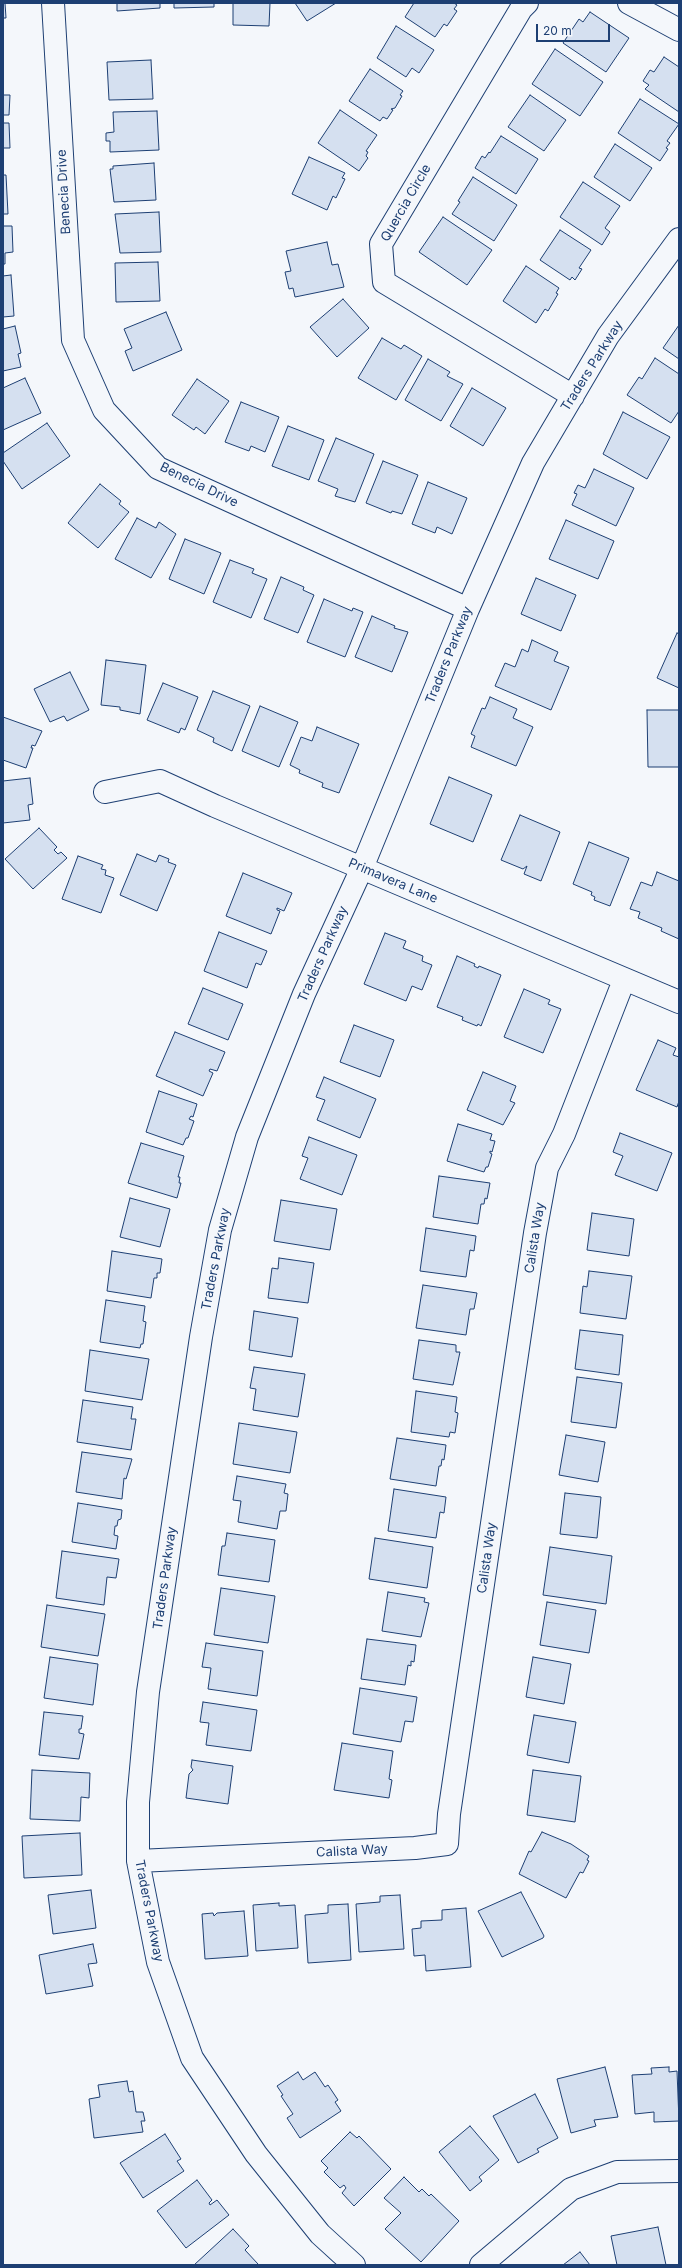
<!DOCTYPE html>
<html>
<head>
<meta charset="utf-8">
<style>
	body { margin:0 }
	#map { position:relative; width:682px; height:2268px; overflow:hidden; background:#f4f7fb; font-family:Inter,sans-serif }
	canvas { display:block }
	.frame { position:absolute; inset:0; border:4px solid #1d3f73; pointer-events:none }
	.scale { position:absolute; left:536px; top:24px; width:74px; height:18px; box-sizing:border-box; border:2px solid #1d3f73; border-top:0; padding-left:5px; font-size:12px; line-height:14px; white-space:nowrap; color:#1d3f73; -webkit-text-stroke:3px #f4f7fb; paint-order:stroke }
</style>
</head>
<body>
<div id="map">
<canvas width="682" height="2268"></canvas>
<div class="frame"></div>
<div class="scale">20 m</div>
</div>
<script>
const ctx = document.querySelector('canvas').getContext('2d');
ctx.lineJoin = 'round';
function fill(path, color) { ctx.fillStyle = color; ctx.fill(path, 'evenodd'); }
const poly = rows => new Path2D(rows.map(r => 'M' + r).join(''));
function stroke(path, color, width, dash) { ctx.strokeStyle = color; ctx.lineWidth = width; ctx.lineCap = dash ? 'butt' : 'round'; ctx.setLineDash(dash || []); ctx.stroke(path); }
function label(font, color, halo, rows, align = 'center') {
  ctx.font = font + ' Inter,sans-serif'; ctx.lineWidth = 3; ctx.setLineDash([]); ctx.textBaseline = 'middle'; ctx.strokeStyle = halo; ctx.fillStyle = color; for (const [text, x, y, turn = 0] of rows) {
    ctx.save(); ctx.translate(x, y); ctx.rotate((+turn || 0) * Math.PI / 180); ctx.textAlign = isNaN(turn) ? turn : align; if (halo) ctx.strokeText(text, 0, 0); ctx.fillText(text, 0, 0); ctx.restore();
  }
}
const building = poly([
	[3,3,5,3,6,18,3,18,3,3],
	[117,3,160,3,160,8,117,11,117,3],
	[174,3,214,3,214,7,174,8,174,3],
	[233,3,270,3,269,26,233,25,233,3],
	[295,3,336,3,307,21,295,3],
	[414,3,454,3,457,5,454,9,457,11,447,26,444,24,435,37,405,17,414,3],
	[590,12,629,38,606,72,563,43,579,19,583,22,590,12],
	[396,26,434,50,419,73,412,68,406,77,377,58,396,26],
	[555,49,603,82,580,116,532,84,555,49],
	[664,57,679,67,679,112,645,89,649,85,643,81,650,70,654,72,664,57],
	[151,60,153,99,109,100,107,62,151,60],
	[370,69,403,91,400,95,402,96,395,108,391,109,393,110,387,119,383,117,380,121,349,101,370,69],
	[3,95,10,95,9,115,3,115,3,95],
	[530,95,566,120,544,151,508,127,530,95],
	[640,99,679,124,667,141,670,143,666,148,668,149,660,161,618,133,640,99],
	[340,110,377,135,366,151,368,152,366,156,368,158,359,171,318,143,340,110],
	[157,111,159,150,110,152,110,141,106,141,106,133,114,132,113,112,157,111],
	[3,123,9,123,10,148,3,148,3,123],
	[501,136,538,159,516,194,475,168,482,156,485,158,489,152,490,153,501,136],
	[615,144,652,168,630,201,594,177,615,144],
	[309,157,345,173,342,178,345,179,336,198,333,196,327,210,292,194,309,157],
	[154,163,156,200,114,202,110,169,113,169,113,166,154,163],
	[3,175,6,175,8,214,3,214,3,175],
	[473,177,517,205,494,241,452,214,460,202,458,201,473,177],
	[583,182,620,206,605,228,610,232,602,245,560,217,583,182],
	[159,212,161,252,120,253,115,214,159,212],
	[443,217,492,250,467,285,419,252,443,217],
	[3,226,12,226,13,252,5,253,5,264,3,264,3,226],
	[560,230,591,250,579,268,582,269,575,280,572,277,570,280,540,260,560,230],
	[327,242,332,265,338,264,344,287,295,297,293,288,289,289,285,272,291,271,286,251,327,242],
	[158,262,160,301,116,302,115,263,158,262],
	[526,266,559,288,556,293,558,294,548,311,545,309,536,323,503,301,526,266],
	[11,275,14,316,3,317,3,276,11,275],
	[343,299,369,328,337,357,310,327,343,299],
	[166,312,182,350,133,371,125,351,132,348,124,329,166,312],
	[679,325,679,359,663,348,679,325],
	[15,326,21,353,18,354,21,367,3,371,3,329,15,326],
	[382,338,401,349,404,345,422,356,396,400,358,378,382,338],
	[655,358,679,374,679,411,671,423,627,395,639,377,642,379,655,358],
	[428,359,450,372,447,376,463,384,441,421,405,400,428,359],
	[25,378,41,413,3,430,3,388,25,378],
	[197,379,229,401,205,434,196,427,194,430,172,415,197,379],
	[472,388,506,408,483,446,450,426,472,388],
	[241,402,279,417,265,452,251,446,249,451,225,442,241,402],
	[623,412,670,437,647,479,603,454,623,412],
	[47,423,70,456,22,489,3,461,3,453,47,423],
	[288,426,324,440,309,480,272,466,288,426],
	[336,438,374,454,355,502,335,496,338,489,318,481,336,438],
	[383,461,418,475,402,514,392,511,391,513,366,503,383,461],
	[594,469,634,488,616,526,572,505,577,494,574,493,578,485,585,488,594,469],
	[428,482,467,498,452,534,437,527,435,533,412,524,428,482],
	[100,484,121,501,119,504,129,512,98,548,68,523,100,484],
	[137,518,156,528,159,522,176,534,151,578,115,559,137,518],
	[566,520,614,541,598,579,549,559,566,520],
	[185,539,221,553,204,594,169,579,185,539],
	[230,560,254,569,252,573,267,579,251,618,213,602,230,560],
	[281,577,304,587,303,590,314,595,298,633,264,619,281,577],
	[536,578,576,595,561,631,521,614,536,578],
	[324,599,352,611,353,608,363,612,345,657,307,642,324,599],
	[372,616,395,626,394,628,408,632,392,672,355,657,372,616],
	[677,633,679,634,679,688,657,678,677,633],
	[532,640,558,652,554,661,569,667,551,710,495,686,505,663,515,667,522,649,528,652,532,640],
	[106,660,146,665,140,714,120,710,120,707,101,705,106,660],
	[70,672,89,710,67,721,64,716,50,722,34,689,70,672],
	[163,683,198,697,185,730,181,728,179,733,147,720,163,683],
	[213,691,250,706,232,751,213,742,214,738,197,730,213,691],
	[490,697,517,709,513,718,533,727,516,766,471,747,475,736,471,734,482,708,485,709,490,697],
	[260,706,298,722,279,767,242,751,260,706],
	[647,710,679,710,679,767,648,767,647,710],
	[3,717,42,731,35,746,32,745,31,748,33,748,26,768,3,760,3,717],
	[317,727,359,744,339,793,322,787,323,783,299,773,300,770,290,765,301,737,312,741,317,727],
	[449,777,492,795,473,842,430,824,449,777],
	[30,778,33,804,28,805,30,820,3,823,3,781,30,778],
	[520,815,560,832,541,881,524,874,527,866,523,869,501,860,520,815],
	[39,828,57,847,54,850,58,854,61,852,67,858,33,889,5,859,39,828],
	[589,842,629,858,610,906,594,900,595,897,591,895,592,892,573,884,589,842],
	[137,854,156,862,159,855,169,859,168,862,176,865,157,911,120,895,137,854],
	[78,856,103,865,101,869,106,870,105,875,114,878,101,913,62,899,78,856],
	[657,872,679,881,679,939,661,931,662,928,638,918,640,912,630,909,641,882,652,886,657,872],
	[243,873,292,893,284,911,277,908,277,910,280,911,271,934,226,916,243,873],
	[219,932,267,951,261,965,256,963,247,988,204,971,219,932],
	[385,933,406,941,403,948,423,956,422,961,432,965,422,990,412,986,406,1001,364,984,385,933],
	[457,956,475,964,474,966,478,968,479,966,501,975,481,1026,478,1024,477,1026,462,1020,463,1017,437,1007,457,956],
	[203,988,243,1004,228,1040,188,1024,203,988],
	[524,989,550,1000,548,1004,561,1009,543,1053,504,1037,524,989],
	[354,1025,394,1040,380,1077,340,1062,354,1025],
	[175,1032,225,1052,217,1071,210,1069,209,1071,213,1073,203,1096,156,1076,175,1032],
	[658,1040,676,1048,673,1055,679,1057,679,1101,677,1107,636,1090,658,1040],
	[483,1072,516,1086,510,1101,515,1103,503,1125,467,1110,483,1072],
	[324,1077,376,1099,360,1138,317,1120,325,1100,316,1097,324,1077],
	[159,1091,197,1104,193,1117,191,1116,189,1119,194,1121,188,1138,186,1138,183,1145,146,1132,159,1091],
	[458,1124,492,1134,490,1140,495,1141,492,1152,490,1151,490,1153,492,1154,488,1167,486,1167,484,1172,447,1161,458,1124],
	[620,1133,672,1153,657,1191,615,1175,623,1156,613,1152,620,1133],
	[309,1137,357,1155,342,1195,300,1179,308,1158,302,1156,309,1137],
	[141,1143,184,1156,178,1177,180,1177,179,1183,181,1183,177,1198,128,1183,141,1143],
	[439,1176,490,1183,487,1199,485,1198,484,1204,481,1204,478,1224,433,1217,439,1176],
	[130,1198,170,1209,160,1247,120,1237,130,1198],
	[281,1200,337,1209,330,1250,274,1241,281,1200],
	[592,1213,634,1219,629,1256,587,1250,592,1213],
	[426,1228,476,1236,474,1251,470,1250,466,1277,420,1271,426,1228],
	[112,1251,162,1259,160,1273,157,1273,157,1278,154,1278,151,1298,107,1291,112,1251],
	[279,1258,314,1263,308,1303,268,1298,272,1268,278,1269,279,1258],
	[589,1271,632,1276,626,1319,580,1313,583,1286,587,1287,589,1271],
	[423,1285,477,1293,474,1309,470,1309,466,1335,416,1328,423,1285],
	[106,1300,145,1306,143,1321,146,1322,143,1344,141,1344,140,1348,100,1342,106,1300],
	[254,1311,298,1318,292,1357,249,1350,254,1311],
	[580,1330,623,1335,619,1375,575,1369,580,1330],
	[419,1340,456,1345,456,1352,460,1352,453,1385,413,1379,419,1340],
	[90,1350,149,1359,142,1400,85,1391,90,1350],
	[254,1367,305,1374,298,1417,253,1410,256,1389,250,1388,254,1367],
	[577,1377,622,1383,616,1428,571,1422,577,1377],
	[416,1391,457,1397,455,1412,458,1413,455,1433,450,1432,449,1437,411,1432,416,1391],
	[83,1400,133,1407,131,1419,136,1419,131,1450,77,1442,83,1400],
	[239,1423,297,1432,290,1473,233,1464,239,1423],
	[566,1435,605,1442,598,1482,559,1475,566,1435],
	[397,1438,446,1445,444,1460,442,1459,441,1466,439,1466,436,1486,390,1479,397,1438],
	[82,1452,132,1459,126,1479,124,1478,122,1499,76,1492,82,1452],
	[237,1476,286,1484,284,1493,288,1494,286,1511,280,1511,277,1529,238,1522,241,1501,233,1500,237,1476],
	[394,1489,446,1497,444,1513,440,1512,436,1538,388,1531,394,1489],
	[565,1493,601,1497,597,1538,560,1534,565,1493],
	[78,1503,122,1510,121,1519,118,1520,117,1526,115,1526,114,1535,118,1536,116,1549,72,1542,78,1503],
	[227,1533,275,1540,269,1582,218,1575,222,1546,225,1546,227,1533],
	[375,1538,433,1547,427,1588,369,1579,375,1538],
	[550,1547,612,1556,606,1604,543,1595,550,1547],
	[62,1551,119,1559,116,1578,107,1577,104,1605,56,1598,62,1551],
	[221,1588,275,1596,268,1643,214,1635,221,1588],
	[388,1592,425,1598,424,1602,429,1603,421,1637,382,1631,388,1592],
	[547,1602,596,1610,589,1653,540,1645,547,1602],
	[47,1605,105,1614,98,1656,41,1647,47,1605],
	[367,1639,416,1645,414,1662,411,1661,411,1666,408,1665,405,1685,361,1679,367,1639],
	[206,1643,263,1651,257,1696,208,1689,211,1668,202,1667,206,1643],
	[50,1657,98,1664,93,1705,44,1698,50,1657],
	[533,1657,571,1664,564,1704,526,1697,533,1657],
	[360,1688,417,1697,413,1722,405,1721,401,1742,353,1734,360,1688],
	[203,1702,257,1710,251,1751,206,1745,209,1723,200,1722,203,1702],
	[44,1712,83,1716,81,1729,79,1729,79,1733,84,1734,79,1759,39,1755,44,1712],
	[534,1715,576,1722,569,1763,527,1755,534,1715],
	[342,1743,393,1751,389,1779,392,1780,389,1798,334,1790,342,1743],
	[192,1760,233,1766,228,1804,186,1798,189,1774,193,1770,191,1767,192,1760],
	[32,1770,90,1773,89,1798,81,1797,80,1821,30,1819,32,1770],
	[533,1770,581,1776,575,1822,527,1815,533,1770],
	[542,1832,571,1844,589,1856,587,1860,589,1861,583,1873,580,1872,566,1898,519,1874,529,1851,531,1852,542,1832],
	[80,1833,82,1875,24,1878,22,1836,80,1833],
	[91,1890,96,1928,53,1934,48,1895,91,1890],
	[521,1892,544,1936,543,1938,502,1957,478,1911,521,1892],
	[400,1895,404,1949,359,1952,356,1904,380,1902,380,1896,400,1895],
	[279,1903,279,1906,295,1905,298,1948,256,1951,253,1905,279,1903],
	[348,1904,351,1960,308,1963,305,1915,328,1913,328,1905,348,1904],
	[466,1908,471,1967,426,1971,425,1955,414,1956,412,1929,421,1928,421,1921,442,1920,442,1910,466,1908],
	[244,1911,248,1956,205,1959,202,1914,213,1913,214,1916,217,1913,244,1911],
	[93,1944,97,1963,88,1964,93,1986,46,1994,39,1955,93,1944],
	[605,2067,618,2117,594,2120,596,2126,571,2133,557,2079,605,2067],
	[669,2067,669,2072,677,2071,679,2121,654,2122,654,2112,635,2114,632,2075,652,2074,651,2068,669,2067],
	[298,2072,303,2080,315,2072,325,2087,328,2085,338,2100,335,2102,341,2111,300,2138,287,2118,293,2114,281,2096,283,2095,277,2086,298,2072],
	[127,2081,129,2092,133,2091,136,2112,143,2112,145,2121,141,2121,143,2132,94,2138,89,2099,100,2097,98,2085,127,2081],
	[535,2094,558,2138,537,2149,539,2152,518,2163,493,2116,535,2094],
	[470,2126,499,2160,479,2177,482,2181,470,2191,439,2152,470,2126],
	[350,2132,357,2138,359,2136,391,2169,354,2206,342,2193,346,2188,344,2185,340,2188,324,2172,328,2168,321,2161,350,2132],
	[165,2134,181,2159,177,2161,184,2171,143,2198,120,2163,165,2134],
	[404,2177,419,2192,422,2189,429,2196,431,2194,459,2221,421,2262,385,2229,401,2213,384,2198,404,2177],
	[197,2180,212,2200,209,2203,210,2205,217,2200,229,2215,186,2248,157,2211,197,2180],
	[658,2227,666,2265,617,2265,611,2236,658,2227],
	[233,2229,249,2246,245,2250,258,2264,257,2265,194,2265,233,2229],
	[580,2252,590,2265,563,2265,580,2252]
]);
fill(building, '#d5e0f0');
stroke(building, '#1d3f73', 1);
const minor = poly([
	[53,3,73,340,104,410,158,468,468,609],
	[527,3,521,9,381,244,384,282,573,396],
	[629,3,679,30],
	[105,792,160,781,215,806,679,1002],
	[138,1861,415,1848,447,1844,449,1814,535,1233,547,1168,564,1134,624,980],
	[354,2265,320,2234,256,2154,192,2058,158,1962,138,1861,138,1802,148,1692,201,1337,220,1230,247,1137,304,994,362,868,468,609,533,463,608,336,679,239],
	[481,2265,571,2189,617,2172,679,2171]
]);
stroke(minor, '#1d3f73', 24);
stroke(minor, '#f4f7fb', 22);
label('13px', '#1d3f73', '#f4f7fb', [
	["Benecia Drive",64,192,-93],
	["Quercia Circle",406,203,-60],
	["Traders Parkway",592,366,-58],
	["Benecia Drive",199,485,26],
	["Traders Parkway",449,655,-68],
	["Primavera Lane",393,881,23],
	["Traders Parkway",323,954,-66],
	["Calista Way",535,1238,-81],
	["Traders Parkway",216,1259,-79],
	["Calista Way",487,1558,-82],
	["Traders Parkway",165,1578,-82],
	["Calista Way",352,1851,-3],
	["Traders Parkway",149,1911,79]
]);
</script>
</body>
</html>
